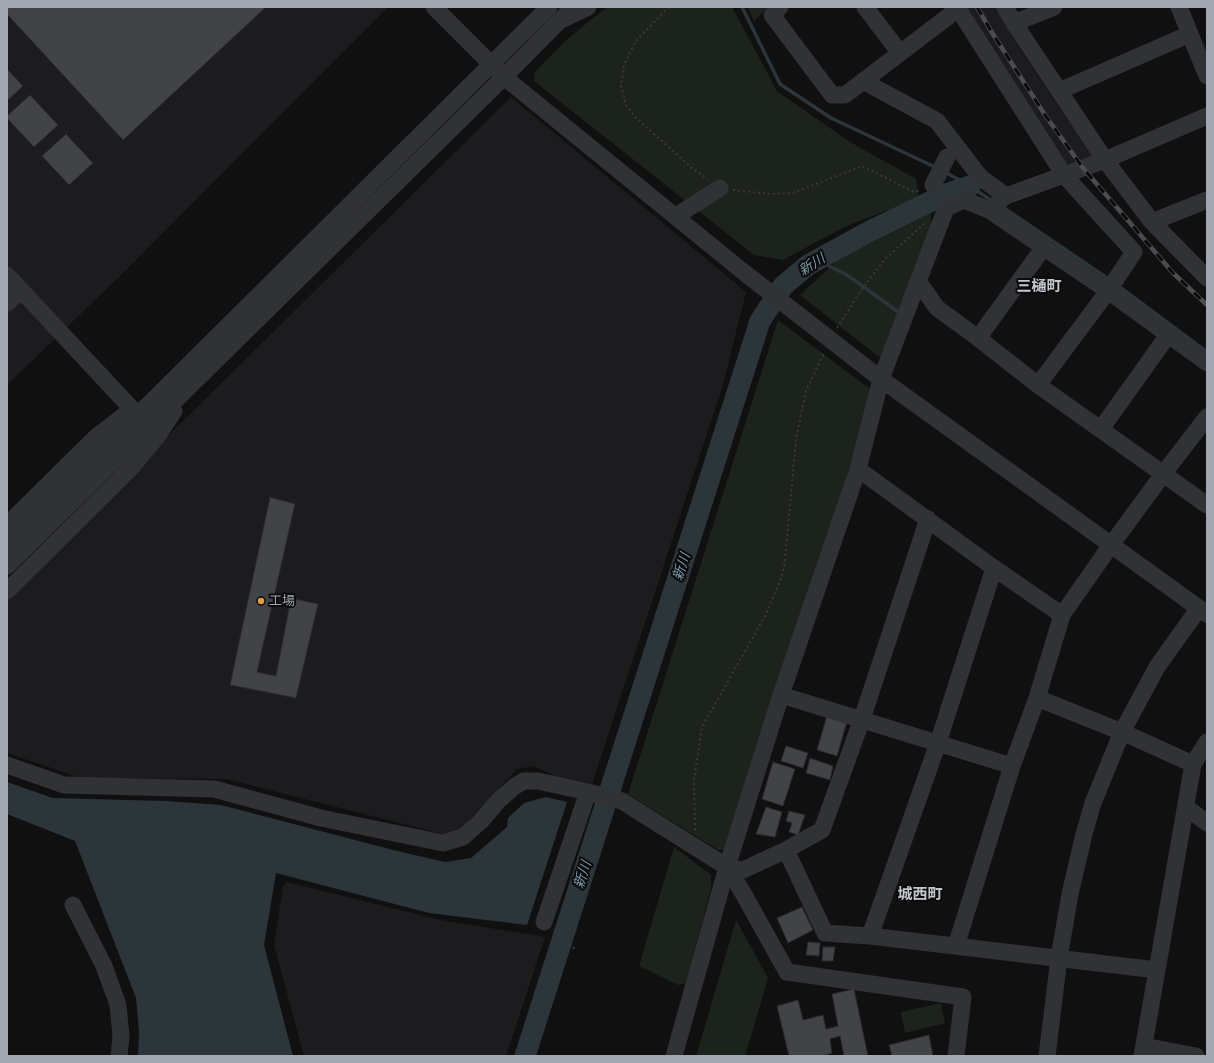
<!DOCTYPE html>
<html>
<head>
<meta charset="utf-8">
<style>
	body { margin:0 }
	#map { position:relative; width:1214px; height:1063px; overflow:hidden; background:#101011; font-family:"IBM Plex Sans",sans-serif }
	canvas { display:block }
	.frame { position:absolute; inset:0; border:8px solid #a2a7b1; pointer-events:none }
</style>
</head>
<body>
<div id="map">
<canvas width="1214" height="1063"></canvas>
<div class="frame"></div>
</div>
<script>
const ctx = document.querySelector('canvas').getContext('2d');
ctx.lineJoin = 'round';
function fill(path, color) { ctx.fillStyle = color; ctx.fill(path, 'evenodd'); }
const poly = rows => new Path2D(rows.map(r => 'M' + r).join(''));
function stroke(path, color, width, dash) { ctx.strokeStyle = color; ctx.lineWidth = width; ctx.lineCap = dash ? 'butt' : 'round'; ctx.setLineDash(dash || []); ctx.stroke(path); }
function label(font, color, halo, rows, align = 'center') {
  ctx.font = font + ' "IBM Plex Sans","Noto Sans JP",sans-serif'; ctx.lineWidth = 4; ctx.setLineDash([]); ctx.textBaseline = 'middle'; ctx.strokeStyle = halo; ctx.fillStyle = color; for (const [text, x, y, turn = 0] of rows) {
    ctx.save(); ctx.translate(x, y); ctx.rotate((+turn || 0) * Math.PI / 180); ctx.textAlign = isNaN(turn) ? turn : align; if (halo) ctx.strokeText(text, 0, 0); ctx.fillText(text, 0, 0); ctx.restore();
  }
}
fill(poly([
	[7,7,388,7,120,276,7,385],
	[965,7,996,7,1016,43,1062,112,1094,155,1064,165],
	[511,97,746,292,723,385,592,784,561,779,534,766,517,769,461,829,443,834,226,779,81,778,7,753,7,598,17,585],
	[287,882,441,920,545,937,506,1056,304,1056,274,945,283,886]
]), '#1c1c1e');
fill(poly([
	[607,7,732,7,777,91,850,142,916,179,919,198,844,227,783,260,754,255,534,81,535,72,565,41],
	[748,7,768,7,754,21],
	[923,212,931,214,931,225,886,350,879,357,800,295,839,259,884,230],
	[778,320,869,388,871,397,836,510,727,850,718,850,628,794],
	[674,847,711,875,711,889,686,983,678,985,639,966],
	[736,920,768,978,745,1056,696,1056],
	[941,1003,945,1023,905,1033,901,1012]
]), '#1c231d');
fill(poly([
	[7,782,53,798,165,801,221,805,397,851,445,862,471,858,507,827,508,818,524,803,546,797,567,802,527,925,429,913,276,873,264,945,293,1056,138,1056,139,1031,136,998,75,841,7,814]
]), '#2c353a');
stroke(poly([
	[742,7,780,84,831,118,937,168],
	[945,172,970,186,992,201],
	[1001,206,1110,280],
	[817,260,847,275,897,311],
	[1117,285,1207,352]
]), '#2c353a', 3.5);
stroke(poly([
	[525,1056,760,321,783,286,808,265,870,231,946,194,970,186]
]), '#2c353a', 21);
const building = poly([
	[7,7,266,7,123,140,7,14,7,7],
	[7,69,23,86,7,101,7,69],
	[30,95,58,125,34,147,7,118,7,116,30,95],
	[66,134,93,163,69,185,42,156,66,134],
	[270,497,295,504,257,672,276,676,291,598,318,604,296,698,230,685,270,497],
	[828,712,848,718,837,756,817,750,828,712],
	[786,746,808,753,803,768,781,761,786,746],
	[810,758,833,766,830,780,806,773,810,758],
	[773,762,795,769,783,806,762,799,773,762],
	[766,807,782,812,775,837,756,834,766,807],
	[789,811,805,815,798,835,789,832,792,823,786,821,789,811],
	[802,907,813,930,788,943,777,918,802,907],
	[808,942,820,943,819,956,806,955,808,942],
	[823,947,835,947,833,961,822,961,823,947],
	[854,989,868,1056,844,1056,840,1036,830,1039,832,1053,823,1056,789,1056,777,1006,798,1000,803,1020,823,1015,826,1029,838,1026,832,994,854,989],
	[929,1035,933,1056,892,1056,889,1045,929,1035]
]);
fill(building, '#414347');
stroke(building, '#2a2a2d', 1);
stroke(poly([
	[669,7,635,42,624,65,621,86,626,105,635,117,693,169,708,179],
	[733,190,769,194,793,193,862,166,914,192,921,190],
	[837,328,862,289,885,259,925,223],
	[695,830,694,780,702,727,766,614,782,576,785,560,796,439,806,391,824,353],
	[554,931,576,950]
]), '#37393d', 2, [2, 3]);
stroke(poly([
	[434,7,504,77,746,274,881,379,1207,614],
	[780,7,772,15,832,95,845,95,958,9],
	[865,7,900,53],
	[957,7,1064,175,1134,252,1108,291,1038,385],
	[1005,7,1014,23,1105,160,1152,222,1207,278],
	[1179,7,1207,76],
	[563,19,588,7],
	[1014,23,1054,7],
	[863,81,937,121,981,178,1006,196],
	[1059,91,1190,34],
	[933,185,947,157],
	[989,210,1006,196,1105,160,1207,116],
	[676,216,720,188],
	[1152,222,1207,200],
	[7,275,132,409],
	[918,281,937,308,978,338,1038,385,1207,505],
	[7,303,21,290],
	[978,338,1044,247],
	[1101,429,1168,335],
	[858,469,994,568,1062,615],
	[7,525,96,437,126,414],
	[7,545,549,7],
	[7,566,504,77,573,7],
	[7,591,131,468,159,434,174,411],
	[781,695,1012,766],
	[1037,698,1122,732,1193,764],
	[7,765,64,785,214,789,321,818,443,843,463,837,481,821,498,801,515,786,524,781,538,781,588,792,622,801,727,867,674,1056],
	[1186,807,1207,823],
	[786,850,825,933,870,936,1157,970],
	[727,867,743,870,786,850,822,830,862,719,928,519],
	[73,905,104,966,118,1005,121,1036,119,1056],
	[544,922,588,792],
	[870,936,938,743,994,568],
	[956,946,1012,766,1037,698,1062,615,1111,545,1164,473,1207,417],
	[1144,1046,1196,1056],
	[956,1056,963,997,787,972,743,893,727,867,781,695,858,469,881,379,946,208,964,200,989,210,1108,291,1207,363],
	[1047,1056,1059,958,1070,894,1084,834,1093,803,1122,732,1157,667,1199,608],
	[1142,1056,1193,764,1207,742]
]), '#313236', 17);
const rail = poly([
	[977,7,991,31,1045,115,1083,168,1173,273,1207,305]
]);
stroke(rail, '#4a4c50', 4.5);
stroke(rail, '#0b0b0c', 3, [9]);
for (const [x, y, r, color] of [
	[261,601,4,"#e39e36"]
]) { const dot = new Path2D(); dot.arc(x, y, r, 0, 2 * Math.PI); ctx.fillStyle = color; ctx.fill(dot); stroke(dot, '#0b0b0c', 1.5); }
label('13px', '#a2a7b1', '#0b0b0c', [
	["工場",269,601]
], 'left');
label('italic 14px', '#7b97aa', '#0b0b0c', [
	["新川",812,265,-33],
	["新川",682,567,-72],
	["新川",583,875,-72]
]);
label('bold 15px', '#c2c6cd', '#0b0b0c', [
	["三樋町",1039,287],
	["城西町",920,895]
]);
</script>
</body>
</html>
